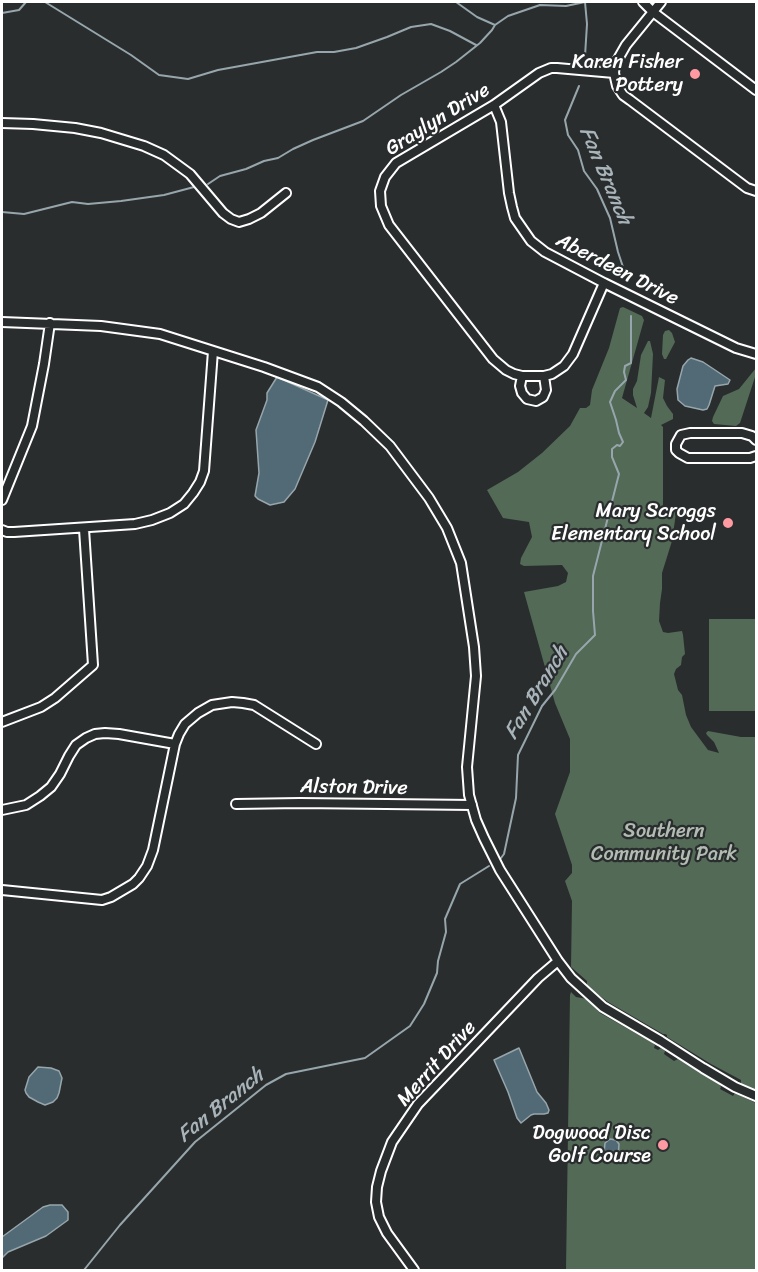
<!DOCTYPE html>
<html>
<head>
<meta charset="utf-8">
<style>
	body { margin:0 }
	#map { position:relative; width:758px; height:1272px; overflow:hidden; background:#2a2d2e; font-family:Sriracha,sans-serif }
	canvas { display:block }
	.frame { position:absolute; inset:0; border:3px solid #fff; pointer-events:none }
</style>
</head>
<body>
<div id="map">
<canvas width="758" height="1272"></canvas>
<div class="frame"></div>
</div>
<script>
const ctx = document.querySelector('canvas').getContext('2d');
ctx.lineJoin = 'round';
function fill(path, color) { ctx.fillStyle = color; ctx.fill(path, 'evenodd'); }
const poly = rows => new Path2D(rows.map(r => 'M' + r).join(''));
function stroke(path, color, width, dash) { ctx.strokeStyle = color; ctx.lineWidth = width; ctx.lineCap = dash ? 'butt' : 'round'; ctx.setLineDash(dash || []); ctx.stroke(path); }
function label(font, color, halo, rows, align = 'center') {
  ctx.font = font + ' Sriracha,sans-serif'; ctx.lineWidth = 4.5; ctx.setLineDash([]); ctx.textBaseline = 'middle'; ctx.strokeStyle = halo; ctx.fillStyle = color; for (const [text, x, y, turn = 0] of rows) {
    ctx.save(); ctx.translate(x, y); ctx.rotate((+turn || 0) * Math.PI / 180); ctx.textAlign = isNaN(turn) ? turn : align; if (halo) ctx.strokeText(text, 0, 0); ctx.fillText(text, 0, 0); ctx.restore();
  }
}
fill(poly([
	[623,307,642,316,644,320,622,398,637,408,633,395,633,389,637,381,641,355,648,341,650,341,653,354,651,393,648,407,644,413,651,418,659,377,665,380,663,398,667,406,673,414,673,419,661,425,663,427,663,508,664,511,671,508,674,509,676,513,672,541,662,573,662,589,660,603,659,621,663,632,668,633,682,631,683,635,685,654,682,657,681,665,676,669,674,674,678,690,682,695,686,715,691,727,708,750,719,753,714,742,707,735,706,733,708,731,741,737,756,737,756,1090,741,1084,741,1080,711,1064,667,1037,667,1035,665,1034,663,1034,608,1002,587,986,587,981,571,967,572,901,565,881,572,873,572,865,555,814,570,772,570,739,555,703,524,592,558,586,566,582,568,573,562,565,524,566,520,564,521,558,532,537,529,522,503,518,487,490,518,472,542,453,570,426,580,408,586,408,590,405,592,390,609,348,620,308],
	[669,330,672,333,675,342,666,359,664,359,662,354,663,335,665,331],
	[756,368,756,374,740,423,736,426,714,424,712,421,713,417,723,396,739,389],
	[709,619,756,619,756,711,709,711],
	[571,992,576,997,587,999,600,1013,653,1043,655,1045,654,1048,658,1050,661,1048,663,1049,665,1051,664,1054,674,1061,678,1059,719,1084,721,1087,720,1089,733,1096,735,1093,756,1103,756,1270,566,1270,570,995]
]), '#536a57');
const water = poly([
	[691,358,703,362,730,380,728,384,715,386,709,405,707,409,703,410,685,406,678,400,677,389,683,366,688,360,691,358],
	[277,377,328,400,315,442,295,489,284,502,270,505,258,499,255,496,259,473,256,430,267,400,267,393,277,377],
	[519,1048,537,1092,546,1103,549,1110,548,1113,544,1114,534,1114,531,1115,521,1123,517,1118,508,1092,494,1060,519,1048],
	[38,1067,51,1068,59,1071,62,1078,59,1093,57,1098,53,1102,45,1105,38,1102,29,1097,26,1093,25,1090,29,1077,38,1067],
	[610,1139,616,1140,619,1144,618,1158,616,1161,610,1160,604,1153,605,1143,610,1139],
	[50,1205,62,1205,68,1212,68,1220,46,1236,8,1252,2,1258,2,1237,43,1207,50,1205]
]);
fill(water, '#516a75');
stroke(water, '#97a6ac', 1.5);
stroke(poly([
	[45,2,131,55,159,75,188,79,218,70,317,52,334,52,356,48,387,37,411,27,431,24,450,31,476,45],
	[456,2,477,17,495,25],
	[2,13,19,10,26,2],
	[585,56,587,24,585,2],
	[579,86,565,120,568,135,578,150,584,171,597,189,610,218,618,252,627,279],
	[208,184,220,176,246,169,264,161,278,158,293,149,313,140,363,121,401,95,441,72,456,62,480,43,492,30,495,25,508,16,540,5,566,6,585,2],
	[2,212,24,214,72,202,88,204,121,201,164,195,194,187],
	[501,858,504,854,516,798,518,755,542,706,555,690,576,654,595,635,593,611,593,576,619,474,612,457,612,449,617,445,620,446,623,442,619,433,616,420,610,402,615,391,626,380,624,372,625,366,631,363,631,316],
	[84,1270,120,1225,195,1142,266,1085,286,1074,365,1058,410,1026,424,1004,437,973,438,961,446,932,445,919,460,884,489,866]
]), '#97a6ac', 2);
const minor = poly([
	[643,2,653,12,756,90],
	[661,2,626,45,618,59,615,64,614,73,617,86,623,95,630,100,747,188,756,191],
	[494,105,501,122,509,193,512,207,515,218,531,241,545,252,604,283,736,348,756,354],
	[2,123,33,124,75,128,101,133,144,146,164,155,190,174,223,213,231,219,239,222,249,219,261,213,286,193],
	[604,283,573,354,564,366,552,374,544,376,522,376,514,374,506,370,493,359,389,225,381,206,380,191,385,177,396,163,494,105,539,73,551,68,557,68,614,73],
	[2,322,101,326,160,334,264,367,318,387,341,402,364,421,390,446,429,498,447,528,461,563,474,647,476,676,467,767,469,795,476,820,484,838,500,870,558,961,571,978,603,1007,661,1041,703,1068,735,1087,756,1096],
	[522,376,520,386,522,393,527,399,536,401,543,397,546,390,544,376],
	[756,440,752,436,742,433,690,433,681,435,676,444,676,450,679,453,688,458,750,458,756,456],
	[2,500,32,426,44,364,50,323],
	[2,530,7,532,14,532,135,524,152,520,170,513,184,504,193,493,200,482,204,471,213,351],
	[2,722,41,707,55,698,93,665,84,529],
	[236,804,300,803,472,805],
	[2,810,26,805,40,796,51,787,60,774,69,756,76,745,86,738,95,734,105,733,119,734,175,744],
	[2,890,102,900,111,897,133,884,139,878,147,866,153,850,175,744,179,734,185,724,198,713,212,705,232,702,243,703,254,705,316,744],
	[414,1270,387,1233,379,1217,376,1202,377,1187,381,1171,392,1142,418,1104,538,978,558,961]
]);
stroke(minor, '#fff', 12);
stroke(minor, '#2a2d2e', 8);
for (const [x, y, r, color] of [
	[695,74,6,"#ff9aa2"],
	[728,523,6,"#ff9aa2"],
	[663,1145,6,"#ff9aa2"]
]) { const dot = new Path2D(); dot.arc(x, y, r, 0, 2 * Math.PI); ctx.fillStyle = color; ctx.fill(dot); stroke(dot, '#2a2d2e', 2); }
label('20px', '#fff', '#2a2d2e', [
	["Karen Fisher",683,63],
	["Pottery",683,86],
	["Mary Scroggs",716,512],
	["Elementary School",716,535],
	["Dogwood Disc",651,1134],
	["Golf Course",651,1157]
], 'right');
label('20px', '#fff', '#2a2d2e', [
	["Graylyn Drive",438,120,-32],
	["Aberdeen Drive",617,270,27],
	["Alston Drive",354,788,1],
	["Merrit Drive",437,1064,-48]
]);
label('20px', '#b2bcb3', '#2a2d2e', [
	["Southern",664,832],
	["Community Park",664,855]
]);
label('italic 21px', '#a8b4ba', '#2a2d2e', [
	["Fan Branch",605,176,67],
	["Fan Branch",537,693,-59],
	["Fan Branch",221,1106,-39]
]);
</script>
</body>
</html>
